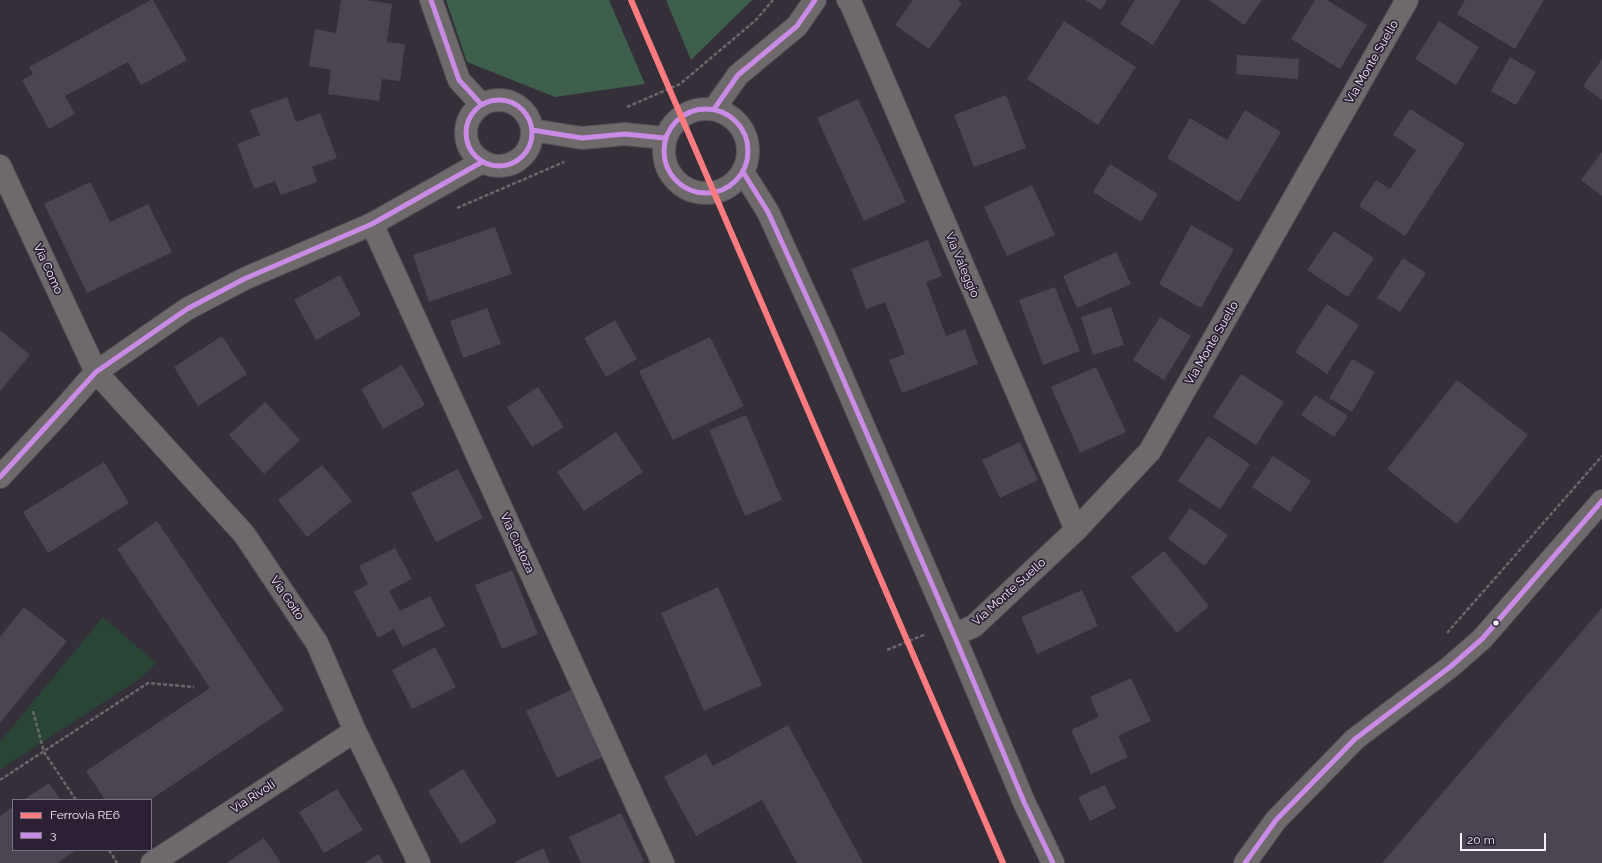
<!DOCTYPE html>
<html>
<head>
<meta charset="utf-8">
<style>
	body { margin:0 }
	#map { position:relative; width:1602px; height:863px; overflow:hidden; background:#352f3a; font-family:Raleway,sans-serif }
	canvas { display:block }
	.legend { position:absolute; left:12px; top:799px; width:140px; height:52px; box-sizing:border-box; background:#2c2035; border:1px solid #7c7284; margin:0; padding:5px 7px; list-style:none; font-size:12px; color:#f5edfb }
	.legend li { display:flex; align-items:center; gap:8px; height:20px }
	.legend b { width:20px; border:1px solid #7c7284 }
	.scale { position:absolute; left:1460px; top:833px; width:86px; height:18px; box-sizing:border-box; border:2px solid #f5edfb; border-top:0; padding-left:5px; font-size:12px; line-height:14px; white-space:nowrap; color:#f5edfb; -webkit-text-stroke:3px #2c2035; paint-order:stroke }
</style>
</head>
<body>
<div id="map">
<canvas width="1602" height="863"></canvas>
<ul class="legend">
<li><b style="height:5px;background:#fe7b7f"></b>Ferrovia RE6</li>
<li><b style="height:5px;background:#ca8be6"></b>3</li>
</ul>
<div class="scale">20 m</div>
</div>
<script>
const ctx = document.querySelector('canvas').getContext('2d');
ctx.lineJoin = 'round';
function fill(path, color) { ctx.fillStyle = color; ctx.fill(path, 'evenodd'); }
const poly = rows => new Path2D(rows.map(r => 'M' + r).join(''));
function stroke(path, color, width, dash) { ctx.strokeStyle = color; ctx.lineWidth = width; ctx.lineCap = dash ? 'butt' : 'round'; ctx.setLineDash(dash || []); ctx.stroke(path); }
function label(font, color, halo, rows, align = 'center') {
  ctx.font = font + ' Raleway,sans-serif'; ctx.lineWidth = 3.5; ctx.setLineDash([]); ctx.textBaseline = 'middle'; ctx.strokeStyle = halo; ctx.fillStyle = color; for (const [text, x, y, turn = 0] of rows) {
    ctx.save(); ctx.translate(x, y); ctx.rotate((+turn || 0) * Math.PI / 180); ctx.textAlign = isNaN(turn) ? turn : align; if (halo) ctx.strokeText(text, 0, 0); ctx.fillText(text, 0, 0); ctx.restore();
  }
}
fill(poly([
	[103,617,156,663,142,677,0,770,0,742]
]), '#284535');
fill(poly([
	[446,0,609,0,645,84,555,97,467,62],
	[666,0,752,0,691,60]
]), '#3d5f4c');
fill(poly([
	[151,0,153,0,187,60,141,85,128,62,65,96,75,114,49,129,22,80,33,74,29,67],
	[341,0,365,0,392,4,387,42,405,44,400,81,382,79,379,101,328,94,331,70,309,66,315,29,336,33],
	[913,0,958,0,962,3,929,49,895,25],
	[1085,0,1107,0,1101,10],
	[1135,0,1181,0,1153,45,1120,24],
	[1209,0,1262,0,1244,25],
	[1315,0,1327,0,1367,25,1340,69,1291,39],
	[1465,0,1544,0,1515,49,1457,14],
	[1064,21,1136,67,1098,125,1027,79],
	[1439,21,1479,47,1456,85,1415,59],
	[1237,55,1299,59,1298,79,1236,74],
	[1510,57,1536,72,1516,105,1491,91],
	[1602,59,1602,100,1583,86],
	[1006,95,1026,148,974,167,954,115],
	[287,97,296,122,320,113,337,158,312,167,317,182,281,195,275,181,254,189,237,144,260,135,250,110],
	[858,99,906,202,864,221,817,118],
	[1410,109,1465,144,1405,236,1359,206,1376,180,1390,189,1416,150,1393,135],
	[1245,110,1281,132,1239,202,1167,158,1190,118,1227,140],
	[1602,152,1602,196,1581,180],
	[1110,164,1158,194,1141,222,1093,192],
	[90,182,110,222,148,204,172,252,87,293,44,204],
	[1032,185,1055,235,1007,256,984,207],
	[1191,225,1234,249,1201,308,1159,284],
	[495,227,512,274,429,302,413,255],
	[1334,231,1374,258,1348,297,1307,270],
	[928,240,942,276,926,282,946,336,965,329,978,364,902,393,889,360,905,354,885,302,866,309,851,269],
	[1116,252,1131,284,1077,308,1063,276],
	[1403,258,1426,273,1400,312,1377,298],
	[340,275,361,315,316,340,294,300],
	[1055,287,1080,351,1043,365,1019,300],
	[1327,304,1359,325,1327,374,1295,352],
	[1111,307,1124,345,1093,355,1081,317],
	[487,308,501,344,463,358,450,321],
	[1160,317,1191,336,1164,380,1133,360],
	[615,320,637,359,606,377,584,338],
	[0,330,30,355,0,391],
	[222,336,247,374,198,406,174,367],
	[710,337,744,406,673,440,639,371],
	[1352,359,1375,372,1352,412,1329,398],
	[402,365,425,405,383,429,361,389],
	[1096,367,1126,432,1080,453,1051,387],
	[1241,374,1284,402,1256,445,1213,417],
	[1457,380,1528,435,1457,524,1387,469],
	[538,387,564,427,532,447,507,407],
	[1315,395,1348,416,1334,437,1301,415],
	[265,402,300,440,264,474,229,435],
	[746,415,782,500,745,516,709,430],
	[616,432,643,472,584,511,557,472],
	[1208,436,1250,464,1220,509,1178,481],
	[1020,442,1038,480,1000,498,982,460],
	[1273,456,1311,481,1290,512,1252,487],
	[104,462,129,503,48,553,23,512],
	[322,465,352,501,307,537,278,500],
	[458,469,483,518,436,542,411,493],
	[1190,508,1228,535,1205,566,1168,539],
	[157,521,284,710,150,800,105,800,86,771,210,688,117,549],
	[395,548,412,579,389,591,400,611,430,596,445,626,403,647,394,629,378,638,354,592,368,584,359,566],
	[1164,551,1209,606,1177,633,1131,577],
	[512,570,538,634,502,649,475,585],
	[718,587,762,685,704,711,661,613],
	[1082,590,1098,626,1037,654,1021,617],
	[24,607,67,641,0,723,0,637],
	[1602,608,1602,863,1382,863],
	[435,647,456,687,412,709,392,670],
	[1131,678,1151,721,1118,736,1128,757,1091,774,1071,730,1099,717,1090,697],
	[571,690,602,757,557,778,526,711],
	[788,725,863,863,797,863,762,800,696,836,664,777,706,754,713,766],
	[463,769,497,822,461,844,428,791],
	[49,783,61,800,23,800],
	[1105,785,1116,808,1090,821,1078,797],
	[337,789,363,830,324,853,299,812],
	[13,807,13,850,76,850,57,863,0,863,0,816],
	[621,813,644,861,640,863,581,863,569,837],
	[264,838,281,863,226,863],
	[543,848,550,863,513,863],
	[378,854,384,863,364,863]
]), '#4b4451');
const minor = poly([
	[431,0,459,80,481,104],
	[848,0,851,4,1076,530],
	[0,166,96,372,244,534,317,643,355,731,419,863],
	[743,172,768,212,824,335,954,635,1024,802,1053,863],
	[372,224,663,863],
	[954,635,974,626,1076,530,1150,451,1407,0],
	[152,863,355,731],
	[1245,863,1276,820,1355,739,1450,667,1482,639,1602,501]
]);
const tertiary = poly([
	'466 133a33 33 0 1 1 66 0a33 33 0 1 1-66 0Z',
	'664 151a42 42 0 1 1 84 0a42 42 0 1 1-84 0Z',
	[714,109,738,75,797,26,815,0],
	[532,130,582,138,625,134,664,138],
	[0,477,60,413,96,372,187,309,244,279,372,224,482,162]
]);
stroke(minor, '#544e58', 24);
stroke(tertiary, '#544e58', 24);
stroke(poly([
	[627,107,680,84,756,20,773,0],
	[457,208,564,162],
	[1447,633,1602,456],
	[887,650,926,634],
	[33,711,44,752,76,800],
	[0,780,148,683,194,687],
	[109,850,117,863]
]), '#6c676a', 2.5, [4, 2]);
stroke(minor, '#6e696a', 22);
stroke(tertiary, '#6e696a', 22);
stroke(poly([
	[431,0,459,80,481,104],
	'466 133a33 33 0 1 1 66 0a33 33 0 1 1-66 0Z',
	'664 151a42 42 0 1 1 84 0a42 42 0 1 1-84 0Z',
	[714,109,738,75,797,26,815,0],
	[532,130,582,138,625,134,664,138],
	[743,172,768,212,824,335,954,635,1024,802,1053,863],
	[0,477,96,372,187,309,244,279,372,224,482,162],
	[1245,863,1276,820,1355,739,1450,667,1482,639,1602,501]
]), '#ca8be6', 5);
stroke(poly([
	[631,0,1003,863]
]), '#fe7b7f', 6);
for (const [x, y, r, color] of [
	[1496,623,3.5,"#f5edfb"]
]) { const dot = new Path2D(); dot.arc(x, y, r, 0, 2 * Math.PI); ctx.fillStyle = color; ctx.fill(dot); stroke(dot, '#2c2035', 1.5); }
label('12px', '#f5edfb', '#2c2035', [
	["Via Monte Suello",1372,62,-60],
	["Via Valeggio",962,265,67],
	["Via Como",48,269,65],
	["Via Monte Suello",1212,343,-60],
	["Via Custoza",517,543,65],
	["Via Monte Suello",1009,592,-42],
	["Via Goito",287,598,56],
	["Via Rivoli",253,797,-33]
]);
</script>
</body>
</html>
